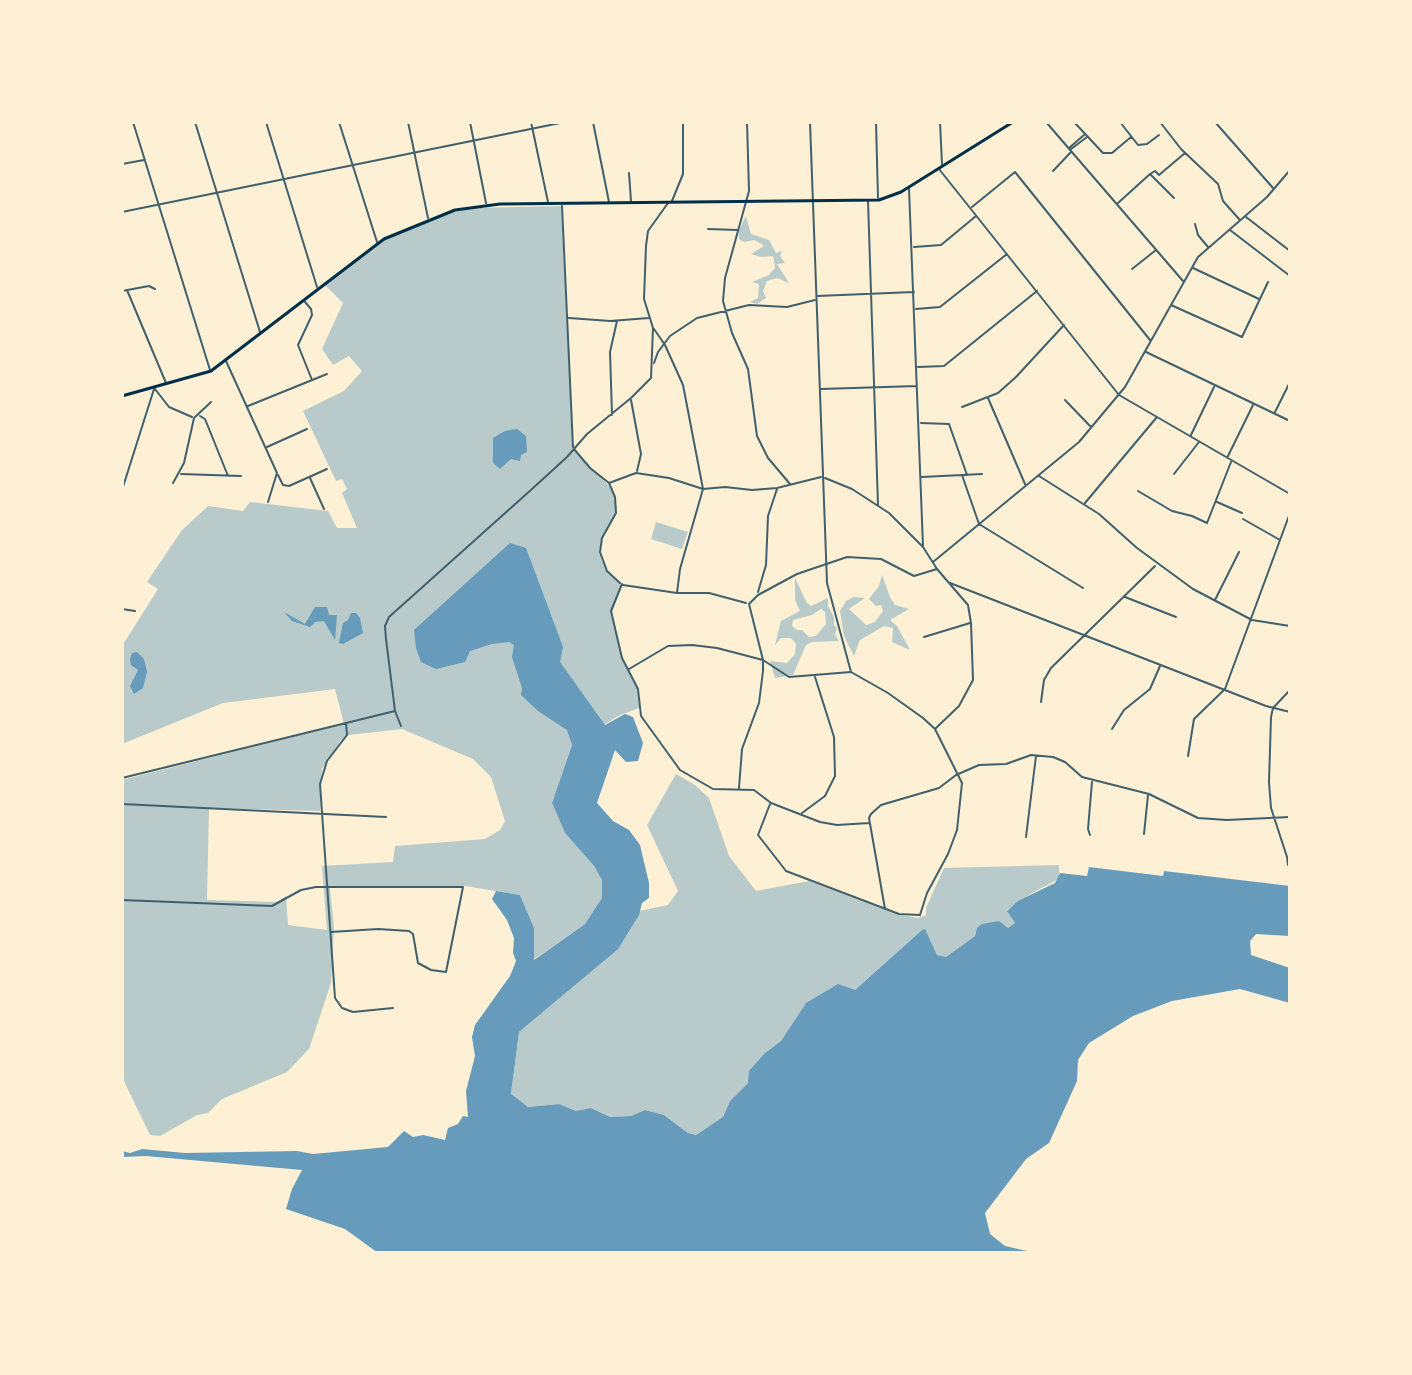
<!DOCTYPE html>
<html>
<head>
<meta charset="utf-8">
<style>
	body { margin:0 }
	#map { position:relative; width:1412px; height:1375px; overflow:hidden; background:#fdf0d5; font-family:Manrope,sans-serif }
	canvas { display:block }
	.frame { position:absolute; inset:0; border:124px solid #fdf0d5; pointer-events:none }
</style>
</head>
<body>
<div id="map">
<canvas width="1412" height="1375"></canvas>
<div class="frame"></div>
</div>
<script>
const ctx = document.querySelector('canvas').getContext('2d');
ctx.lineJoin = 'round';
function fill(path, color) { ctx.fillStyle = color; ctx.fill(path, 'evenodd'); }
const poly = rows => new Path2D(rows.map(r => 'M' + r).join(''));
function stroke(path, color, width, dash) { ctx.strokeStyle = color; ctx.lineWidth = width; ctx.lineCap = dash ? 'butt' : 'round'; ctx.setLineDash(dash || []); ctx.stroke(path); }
fill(poly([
	[561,206,573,448,609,486,615,497,617,509,600,544,601,558,607,571,622,584,611,615,624,663,636,683,639,697,639,708,618,716,572,745,552,803,565,833,594,866,602,880,602,898,639,911,668,905,678,891,647,825,676,774,695,785,709,798,729,856,756,891,809,881,896,914,918,918,926,915,926,908,944,868,1059,865,1059,879,1032,893,1007,910,1015,923,1008,928,977,928,975,936,946,957,937,955,925,930,922,930,855,990,806,1003,781,1041,765,1053,748,1083,730,1101,723,1117,696,1135,688,1133,664,1115,645,1110,631,1116,610,1117,591,1108,576,1111,559,1104,528,1107,511,1095,519,1032,563,995,601,901,585,924,533,960,534,928,520,895,465,886,330,888,334,929,331,983,309,1049,287,1072,222,1099,208,1113,197,1115,160,1136,150,1135,122,1077,122,780,344,724,335,689,223,703,122,744,122,646,158,589,147,582,182,530,208,506,243,511,250,502,328,511,337,528,357,528,342,493,347,489,342,479,336,481,303,411,344,391,362,371,349,356,333,365,322,349,343,303,324,284,383,240,457,211,474,208],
	[402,729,473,759,491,777,505,821,500,830,485,839,395,846,393,862,322,866,327,930,288,925,286,896,277,902,207,900,209,808,320,811,322,769,341,740,349,735],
	[746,216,751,234,769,240,776,253,782,251,780,256,785,263,777,264,789,283,777,278,767,281,763,291,766,298,757,304,750,302,758,298,759,284,752,282,769,275,775,268,774,260,773,256,761,257,751,254,764,246,762,244,754,240,744,242,739,239,739,230],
	[656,522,688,532,682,549,651,539],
	[882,575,890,597,895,605,909,609,890,620,897,626,910,650,892,642,893,628,884,626,860,640,854,656,844,636,840,611,846,601,854,597,865,598,849,609,866,625,875,622,883,611,881,605,876,606,869,599,879,586],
	[795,578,807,603,811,606,828,598,828,606,834,617,834,625,837,628,835,634,839,641,812,642,806,645,793,675,775,678,770,661,787,663,795,654,796,644,791,638,781,638,775,645,781,621,800,611,795,600],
	[821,609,825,612,826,624,816,636,809,637,802,630,797,630,792,626,793,620,812,615]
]), '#b9caca');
fill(poly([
	[517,429,526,436,527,452,521,455,520,461,511,459,500,469,493,463,493,438,505,431],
	[510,543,526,548,563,647,560,662,605,725,625,714,633,717,643,743,638,761,626,762,615,750,597,803,613,821,629,830,640,845,649,883,649,898,642,903,639,915,618,949,519,1032,511,1094,528,1107,559,1104,576,1111,591,1108,610,1117,631,1116,645,1110,664,1115,688,1133,696,1135,723,1117,730,1101,748,1083,749,1071,765,1053,781,1041,806,1003,838,984,855,990,922,930,925,929,937,955,946,957,975,936,977,928,982,924,999,921,1008,928,1015,923,1007,911,1018,901,1055,883,1060,873,1087,876,1089,867,1163,876,1164,871,1290,886,1290,936,1256,934,1250,941,1251,955,1290,968,1290,1003,1240,989,1172,1001,1133,1016,1089,1043,1078,1060,1077,1081,1049,1143,1026,1159,985,1213,990,1234,1005,1246,1036,1253,378,1253,345,1229,286,1209,292,1189,302,1170,146,1156,122,1157,122,1151,130,1153,142,1149,185,1153,297,1151,313,1154,388,1147,404,1131,413,1137,423,1135,445,1140,448,1128,458,1124,463,1116,468,1117,466,1091,475,1056,472,1037,475,1025,510,976,516,961,513,953,514,938,507,920,492,899,496,891,520,895,534,928,534,960,585,924,602,898,602,880,594,866,565,833,552,803,572,745,567,730,538,711,521,695,522,688,512,657,514,645,509,642,492,644,470,651,465,662,436,669,421,662,416,648,414,630],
	[315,607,327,607,329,615,337,615,335,640,324,621,315,622,310,627,292,621,284,612,305,624],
	[351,613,356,613,360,618,363,633,343,644,339,643,343,623,348,620],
	[137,652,144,659,147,672,143,688,134,694,130,686,138,670,131,665,130,659,132,653]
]), '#669bbc');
stroke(poly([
	[133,122,210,370],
	[195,122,260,332],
	[266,122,317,287],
	[339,122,377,242],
	[408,122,428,218],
	[470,122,486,203],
	[531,122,548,202],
	[593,122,609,202],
	[747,122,749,191,725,278,723,301,732,333,748,369,757,436,768,458,790,484],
	[876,122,878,198],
	[940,122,942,164],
	[1046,122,1183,281],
	[1074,122,1103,153,1112,153,1131,137],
	[1120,122,1138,145,1147,144,1159,135],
	[1160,122,1181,149,1218,184,1223,201,1239,219],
	[1215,122,1273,188],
	[1275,123,1278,122],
	[1069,148,1084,135],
	[1071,149,1087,137],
	[122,164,144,160],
	[939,169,1119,395,1290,494],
	[1053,171,1071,152],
	[629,173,631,201],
	[1151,175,1174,198],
	[909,189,923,546],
	[672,201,683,174,683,122],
	[868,201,878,505],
	[1118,203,1150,174,1155,171,1159,175,1185,153],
	[562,206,573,447],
	[972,207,1015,172,1150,340],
	[1246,217,1290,251],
	[1195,224,1198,235,1208,247],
	[708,229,737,230],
	[1230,230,1290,276],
	[914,247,941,245,976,216],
	[1193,268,1259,299],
	[1132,269,1156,250],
	[127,290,166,383],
	[122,291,149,286,155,289],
	[817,296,914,292],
	[305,302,311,309,312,315,298,345,312,380],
	[1171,305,1242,337,1268,282],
	[916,309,940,307,1007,254],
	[569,318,610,321,649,318],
	[654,329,665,345,683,385,703,489,680,569,677,593],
	[1146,352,1290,421],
	[226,361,277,473,268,502],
	[654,363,658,352,670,336,697,318,749,305,787,307,815,300],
	[918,367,944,366,1037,291],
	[155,389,169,407,192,417],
	[821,389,917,386],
	[988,398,1025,484],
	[631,400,641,454,637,471],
	[1065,400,1091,427],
	[248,406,327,374],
	[962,407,998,393,1016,377,1064,325],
	[1275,412,1290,382],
	[612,415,610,352,617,321],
	[200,416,205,419,228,476],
	[921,423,949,424,967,475],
	[1191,435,1214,387],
	[267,447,307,429],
	[574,449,590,468,609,483,615,497,616,513,602,538,600,552,607,571,620,583],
	[1228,456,1253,405],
	[181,474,241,476],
	[1174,474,1199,442],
	[278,475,283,485,289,486,327,469],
	[962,475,979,524,1083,588],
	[1039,476,1099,514,1137,548,1193,589,1252,620,1290,626],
	[922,477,982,474],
	[310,478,324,509],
	[173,483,184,463,194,418,211,402],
	[609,483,636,473,669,478,703,489,725,487,752,490,777,488,821,477],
	[122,490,154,389],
	[1138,491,1172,511,1192,516,1207,523,1231,462],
	[1217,502,1242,513],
	[1085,503,1157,417],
	[1243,519,1280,540],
	[933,562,1079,442,1125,387,1198,257,1267,197,1290,170],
	[950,583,1266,706,1290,712],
	[622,584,611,611,622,658,638,689,641,716,680,770,713,789,754,790,771,803,820,822,837,825,869,823],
	[623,585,677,593,709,593,746,603],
	[758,592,766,565,768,516,777,489],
	[1125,597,1176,617],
	[1215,600,1239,552],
	[749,604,758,595,797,574,847,557,881,559,914,576,937,569],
	[122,609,135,611],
	[924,637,970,623],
	[629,669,668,646,692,645,717,648,763,660,789,677,851,672],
	[1041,702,1044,680,1051,668,1155,566],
	[395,711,386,639,385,626,389,617,532,489,567,457,587,434,631,398,651,378,653,328,644,299,646,246,648,231,668,203],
	[346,723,347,735,327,761,320,784,335,998,342,1008,353,1012,393,1008],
	[1112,729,1124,710,1150,689,1160,666],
	[1188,756,1194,719,1225,689,1290,513],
	[122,778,395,711,401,726],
	[739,788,742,749,759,703,763,671,763,660,749,604],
	[122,804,386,817],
	[770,804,758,835,786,871,899,914,920,915],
	[802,813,825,796,835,776,834,737,815,677],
	[1144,834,1148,795],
	[1090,835,1088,829,1092,782],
	[1026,837,1036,756],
	[1288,865,1287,857,1271,808,1269,782,1271,717,1273,708,1290,690],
	[122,900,272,906,301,890,316,887,463,887,446,972,431,970,418,963,413,934,409,931,378,929,331,932],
	[885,909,869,818,871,814,881,805,939,788,956,775,979,765,1006,764,1031,755,1053,757,1065,762,1082,777,1149,794,1198,818,1227,820,1290,817]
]), '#3f606c', 2);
stroke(poly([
	[810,122,827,583,851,672,888,693,923,718,935,729,962,783,957,830,948,854,927,893,920,915],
	[122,212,565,122],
	[825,478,852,489,889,513,923,547,937,569,968,605,971,623,973,680,959,706,935,729]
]), '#3f606c', 2);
stroke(poly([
	[122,396,211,371,384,239,455,210,500,204,879,200,901,192,1013,122]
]), '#003049', 3);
</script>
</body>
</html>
